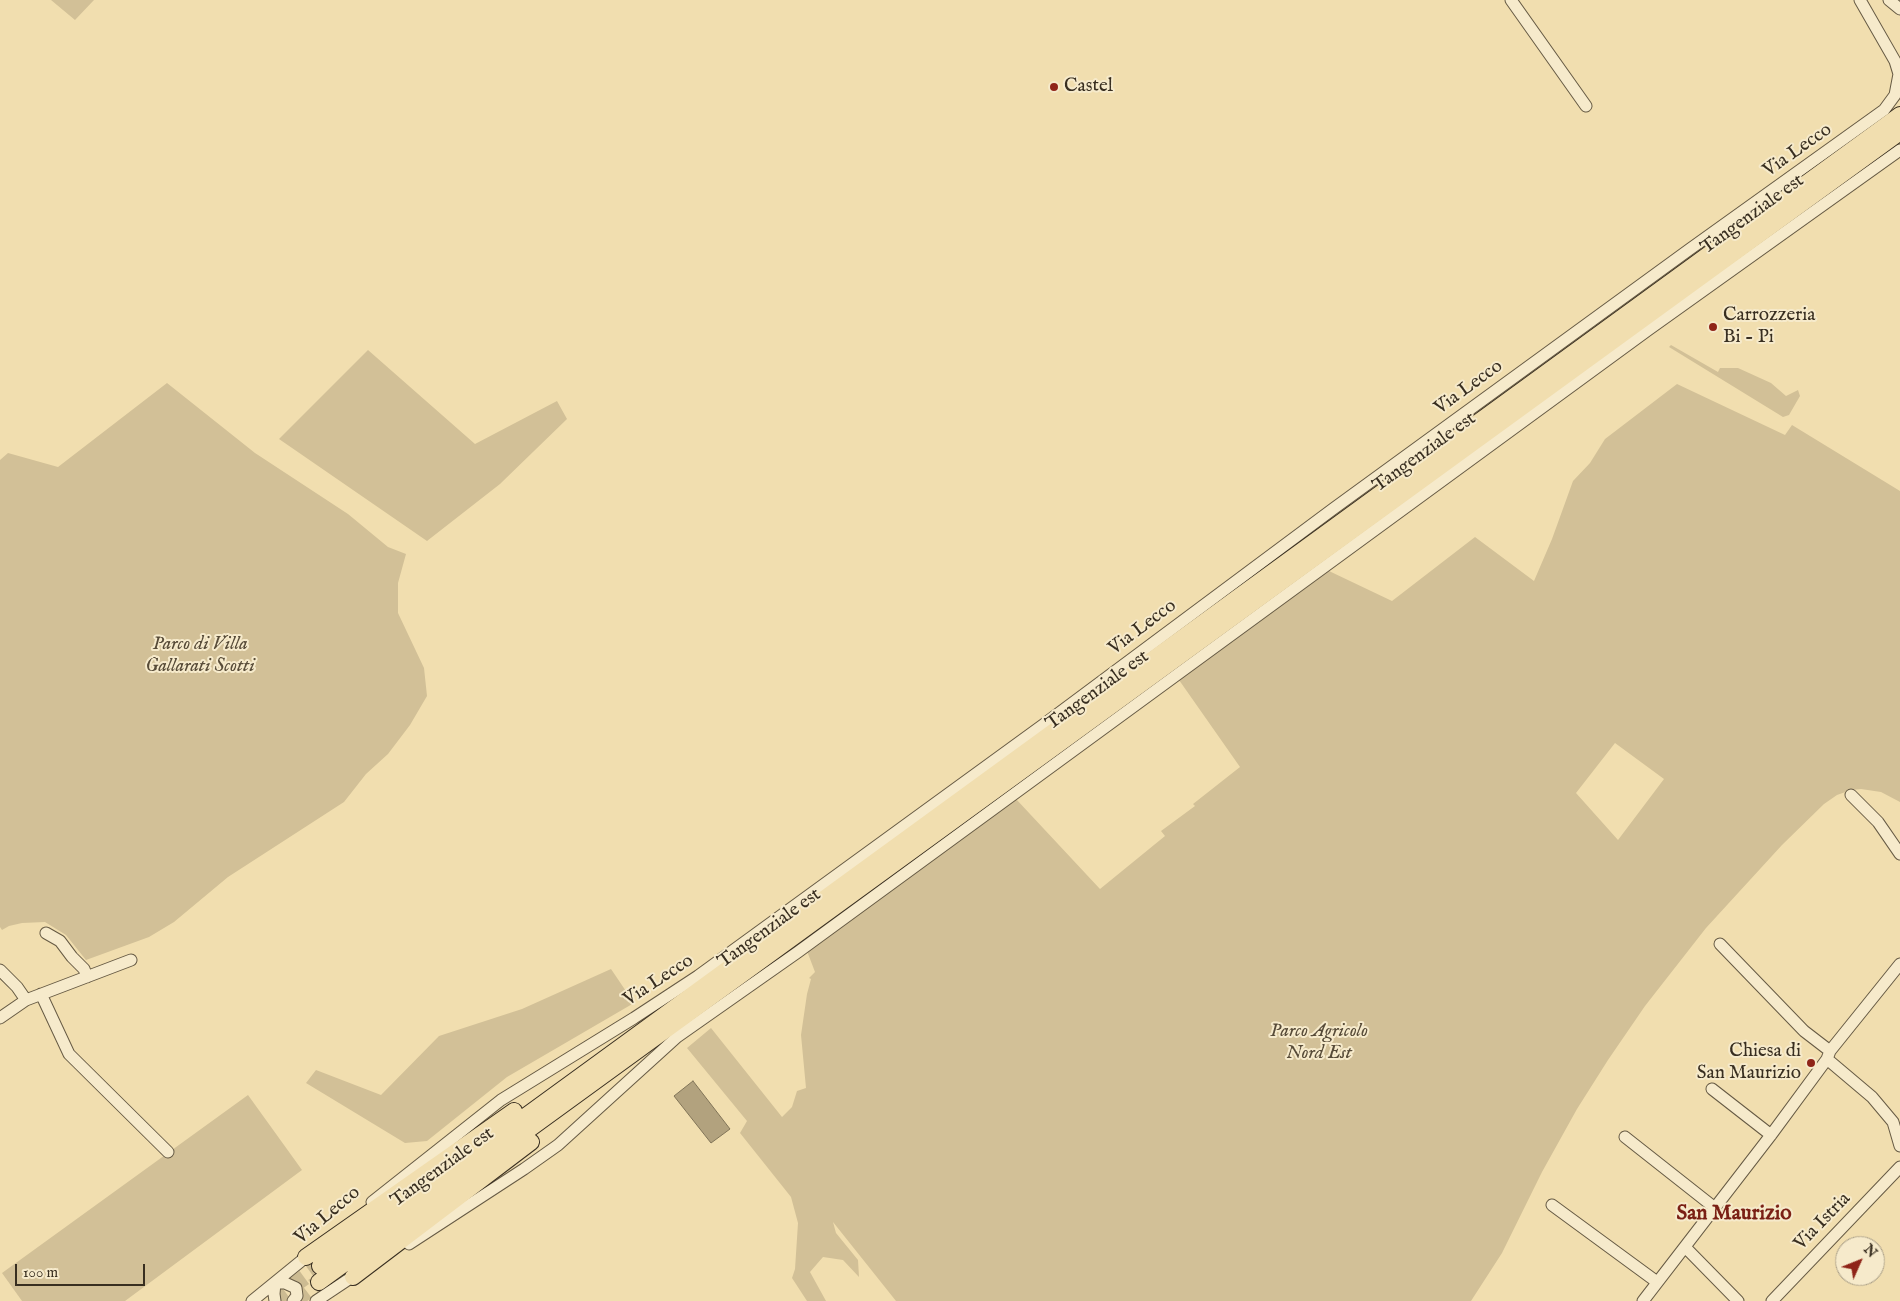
<!DOCTYPE html>
<html>
<head>
<meta charset="utf-8">
<style>
	body { margin:0 }
	#map { position:relative; width:1900px; height:1301px; overflow:hidden; background:#f1deaf; font-family:"IM FELL English",serif }
	canvas { display:block }
	.north { position:absolute; left:1835px; top:1236px; width:50px; height:50px; box-sizing:border-box; background:#f6eacb; border:1px solid #aa9f87; border-radius:50%; rotate:46deg; font-size:14px; font-weight:700; line-height:20px; text-align:center; color:#382e20 }
	.north::after { content:''; display:block; margin:auto; width:18px; height:22px; background:#8f2418; clip-path:polygon(50% 0,100% 100%,50% 72%,0 100%) }
	.scale { position:absolute; left:15px; top:1264px; width:130px; height:22px; box-sizing:border-box; border:2px solid #382e20; border-top:0; padding-left:6px; font-size:15px; line-height:18px; white-space:nowrap; color:#382e20; -webkit-text-stroke:4px #f6eacb; paint-order:stroke }
</style>
</head>
<body>
<div id="map">
<canvas width="1900" height="1301"></canvas>
<div class="north">N</div>
<div class="scale">100 m</div>
</div>
<script>
const ctx = document.querySelector('canvas').getContext('2d');
ctx.lineJoin = 'round';
function fill(path, color) { ctx.fillStyle = color; ctx.fill(path, 'evenodd'); }
const poly = rows => new Path2D(rows.map(r => 'M' + r).join(''));
function stroke(path, color, width, dash) { ctx.strokeStyle = color; ctx.lineWidth = width; ctx.lineCap = dash ? 'butt' : 'round'; ctx.setLineDash(dash || []); ctx.stroke(path); }
function label(font, color, halo, rows, align = 'center') {
  ctx.font = font + ' "IM FELL English",serif'; ctx.lineWidth = 4; ctx.setLineDash([]); ctx.textBaseline = 'middle'; ctx.strokeStyle = halo; ctx.fillStyle = color; for (const [text, x, y, turn = 0] of rows) {
    ctx.save(); ctx.translate(x, y); ctx.rotate((+turn || 0) * Math.PI / 180); ctx.textAlign = isNaN(turn) ? turn : align; if (halo) ctx.strokeText(text, 0, 0); ctx.fillText(text, 0, 0); ctx.restore();
  }
}
fill(poly([
	[51,0,94,0,75,20],
	[1671,345,1718,372,1720,368,1738,368,1771,383,1786,396,1798,390,1800,396,1789,415,1783,417,1669,347],
	[368,350,475,444,557,401,567,419,500,484,427,541,279,439],
	[167,383,255,453,348,514,388,547,406,554,398,583,398,613,424,668,427,696,410,725,388,754,366,774,344,802,228,877,174,922,149,937,86,960,66,935,45,922,22,923,9,926,2,930,0,927,0,460,8,453,58,467],
	[1677,384,1785,435,1792,425,1900,491,1900,802,1881,792,1861,789,1851,790,1837,795,1824,804,1782,845,1706,928,1645,1006,1608,1060,1577,1109,1542,1172,1502,1253,1471,1301,896,1301,833,1222,836,1233,858,1260,859,1277,843,1260,823,1257,810,1272,826,1301,807,1301,792,1278,795,1269,798,1223,791,1197,740,1133,747,1121,687,1048,711,1028,782,1117,792,1107,797,1091,806,1088,801,1035,807,994,811,979,809,978,815,972,807,951,1016,799,1100,889,1165,836,1161,831,1195,806,1193,804,1240,767,1179,680,1329,571,1392,601,1475,537,1534,581,1552,539,1573,481,1590,463,1605,439],
	[1615,743,1664,779,1618,840,1576,793],
	[611,969,634,1003,507,1077,427,1141,405,1143,306,1083,316,1070,381,1095,439,1036,522,1009],
	[248,1095,302,1170,125,1301,22,1301,2,1273]
]), '#d2c097');
const water = poly([
	[693,1081,730,1129,711,1143,674,1096,693,1081]
]);
fill(water, '#b2a27e');
stroke(water, '#817458', 1);
stroke(poly([
	[272,1301,320,1266],
	[294,1301,319,1282]
]), '#ccbb92', 16, [16, 8]);
const minor = poly([
	[1511,0,1586,106],
	[1889,0,1900,9],
	[1851,795,1878,822,1900,854],
	[46,933,60,941,72,957,84,969,87,977],
	[1720,944,1804,1031,1830,1051],
	[0,970,17,987,26,1000],
	[41,994,69,1054,168,1152],
	[0,1018,26,1000,131,960],
	[1827,1059,1872,1097,1893,1122,1900,1146],
	[1712,1089,1771,1135],
	[1625,1137,1715,1208],
	[372,1202,501,1100,634,1018,698,976,1043,725,1333,509,1690,249,1884,110,1895,95,1899,74,1895,61,1860,0],
	[1552,1205,1657,1282],
	[409,1244,524,1169,558,1145,677,1037,798,952,1648,330,1900,150],
	[1685,1247,1738,1301],
	[275,1283,285,1283,296,1288,297,1296,293,1301],
	[275,1283,274,1294,275,1301],
	[252,1301,311,1253],
	[316,1301,358,1273],
	[1643,1301,1771,1135,1827,1059,1830,1051,1900,964],
	[1772,1301,1900,1167]
]);
const highway = poly([
	[306,1257,514,1111],
	[320,1266,1900,115],
	[353,1277,531,1142],
	[319,1282,1900,132]
]);
stroke(minor, '#665a44', 13);
stroke(highway, '#382e20', 18);
stroke(minor, '#f6eacb', 11);
stroke(highway, '#f1deaf', 16);
for (const [x, y, r, color] of [
	[1054,87,5,"#8f2418"],
	[1713,327,5,"#8f2418"],
	[1811,1063,5,"#8f2418"]
]) { const dot = new Path2D(); dot.arc(x, y, r, 0, 2 * Math.PI); ctx.fillStyle = color; ctx.fill(dot); stroke(dot, '#f6eacb', 2); }
label('19px', '#382e20', '#f6eacb', [
	["Castel",1064,87],
	["Carrozzeria",1723,316],
	["Bi - Pi",1723,338],
	["Chiesa di",1801,1052,"right"],
	["San Maurizio",1801,1074,"right"]
], 'left');
label('19px', '#382e20', '#f6eacb', [
	["Via Lecco",1798,151,-35],
	["Tangenziale est",1753,215,-36],
	["Via Lecco",1469,388,-36],
	["Tangenziale est",1425,453,-36],
	["Via Lecco",1143,628,-37],
	["Tangenziale est",1098,691,-36],
	["Tangenziale est",770,929,-36],
	["Via Lecco",659,981,-33],
	["Tangenziale est",443,1168,-36],
	["Via Lecco",328,1216,-40],
	["Via Istria",1823,1222,-46]
]);
label('italic 19px', '#574b38', '#f6eacb', [
	["Parco di Villa",200,645],
	["Gallarati Scotti",200,667],
	["Parco Agricolo",1319,1032],
	["Nord Est",1319,1054]
]);
label('bold 21px', '#7a1f14', '#f6eacb', [
	["San Maurizio",1734,1215]
]);
</script>
</body>
</html>
